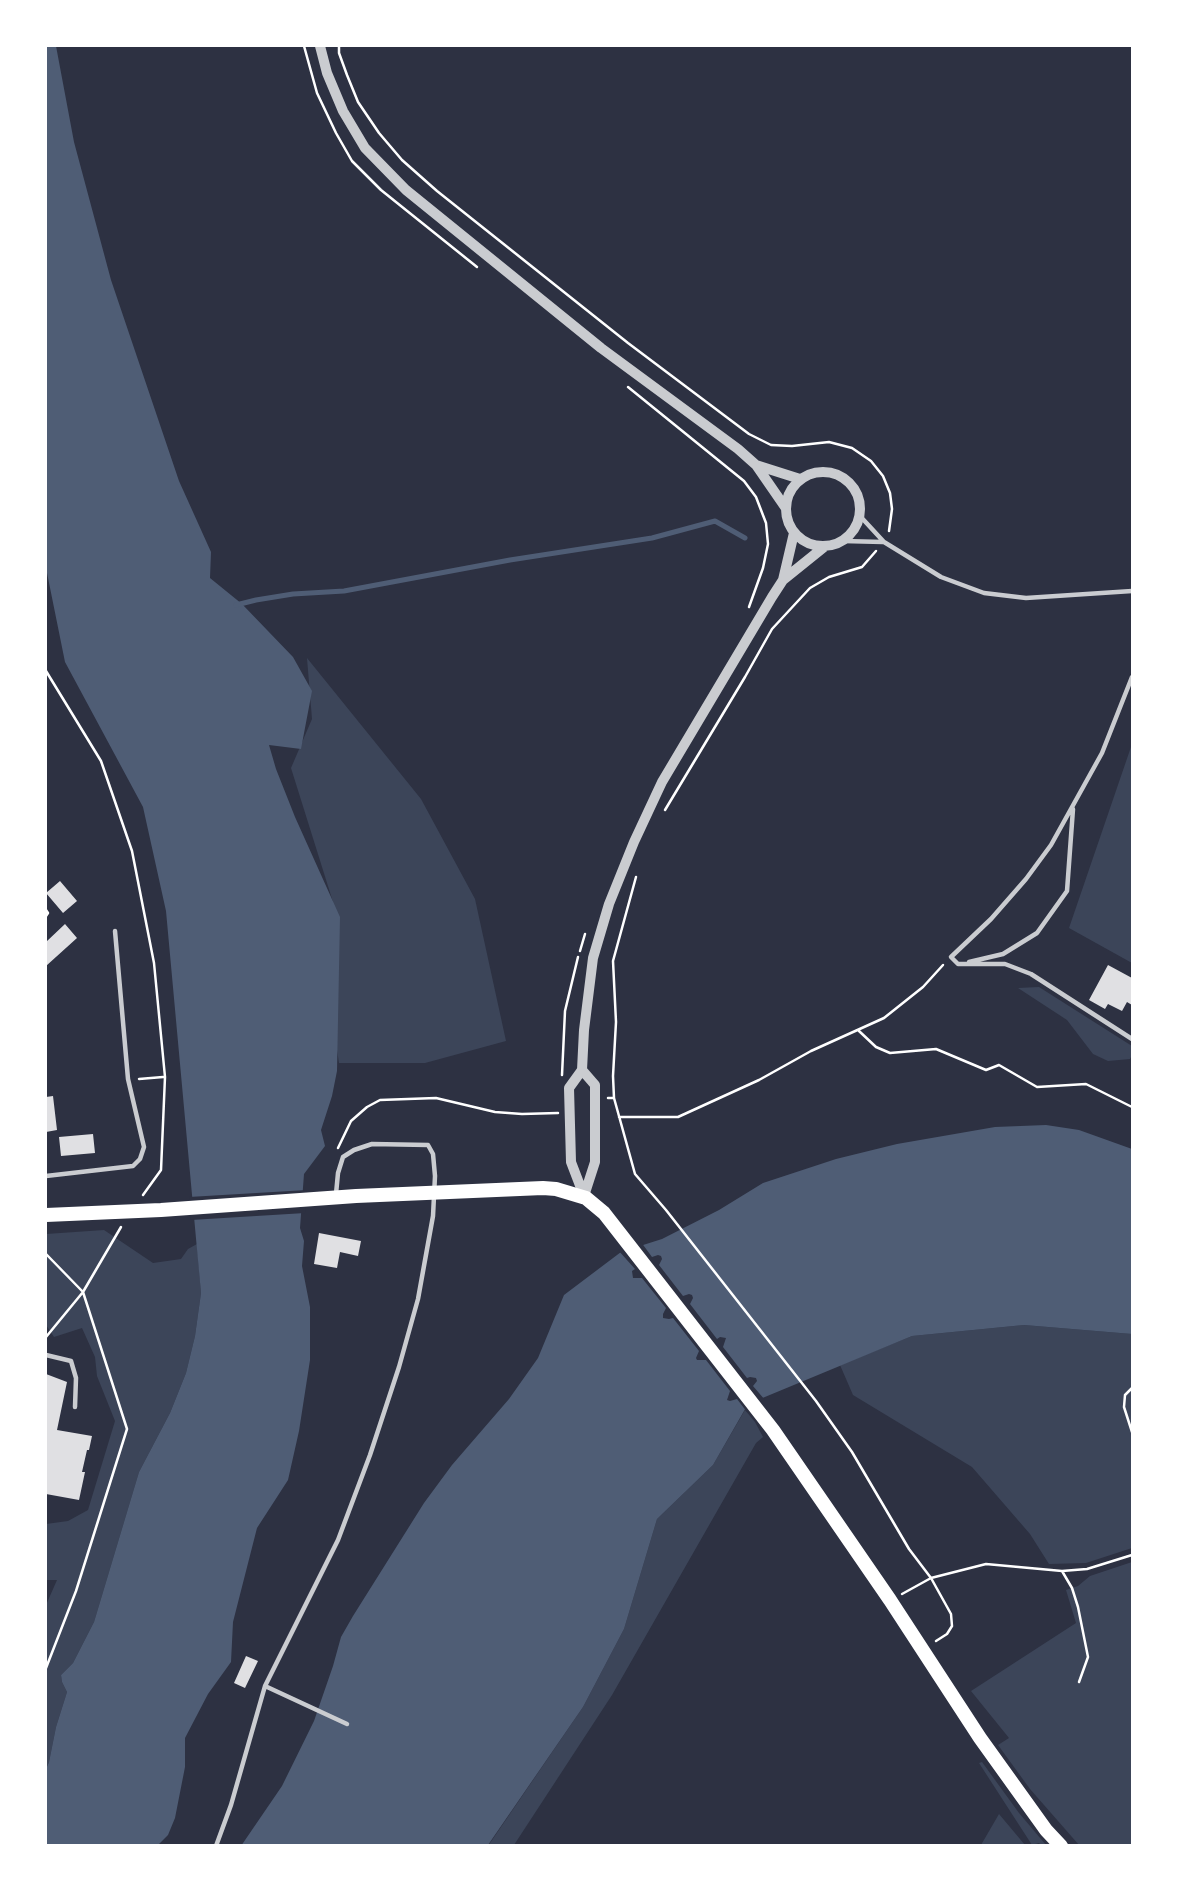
<!DOCTYPE html>
<html>
<head>
<meta charset="utf-8">
<style>
	body { margin:0 }
	#map { position:relative; width:1178px; height:1891px; overflow:hidden; background:#2d3142; font-family:"Source Sans 3",sans-serif }
	canvas { display:block }
	.frame { position:absolute; inset:0; border:47px solid #fff; pointer-events:none }
</style>
</head>
<body>
<div id="map">
<canvas width="1178" height="1891"></canvas>
<div class="frame"></div>
</div>
<script>
const ctx = document.querySelector('canvas').getContext('2d');
ctx.lineJoin = 'round';
function fill(path, color) { ctx.fillStyle = color; ctx.fill(path, 'evenodd'); }
const poly = rows => new Path2D(rows.map(r => 'M' + r).join(''));
function stroke(path, color, width, dash) { ctx.strokeStyle = color; ctx.lineWidth = width; ctx.lineCap = dash ? 'butt' : 'round'; ctx.setLineDash(dash || []); ctx.stroke(path); }
fill(poly([
	[307,658,421,799,475,899,506,1041,425,1063,339,1063,334,1031,333,902,291,768,312,719],
	[1132,744,1132,963,1069,928],
	[1039,987,1132,1046,1132,1055,1130,1059,1108,1061,1093,1054,1067,1020,1018,988],
	[104,1230,153,1263,181,1259,188,1249,197,1244,201,1293,195,1336,186,1373,170,1413,139,1472,94,1622,73,1663,61,1675,62,1682,67,1692,56,1727,49,1762,46,1769,46,1605,57,1580,46,1580,46,1524,68,1521,88,1510,115,1421,97,1376,95,1357,82,1328,54,1337,46,1325,46,1234],
	[1024,1325,1132,1334,1132,1548,1086,1563,1049,1564,1030,1534,972,1467,853,1395,840,1365,912,1336],
	[745,1410,755,1422,763,1437,756,1443,612,1695,514,1845,488,1846,583,1707,624,1629,657,1519,713,1465],
	[1132,1562,1132,1845,1079,1845,1030,1789,998,1745,1009,1738,971,1691,1076,1623,1066,1590,1078,1586,1090,1576],
	[982,1762,1019,1813,1046,1845,1041,1845,1039,1843,1032,1845,979,1763],
	[999,1814,1025,1845,981,1845]
]), '#3c4559');
fill(poly([
	[46,46,56,46,74,142,111,280,179,481,211,552,210,578,242,604,293,657,312,691,301,749,269,745,276,769,295,817,340,917,337,1071,332,1096,321,1130,325,1146,304,1174,300,1228,304,1241,302,1266,310,1307,310,1360,299,1431,288,1480,257,1528,233,1622,231,1662,208,1694,185,1738,185,1767,175,1818,168,1835,158,1845,46,1846,46,1769,49,1762,56,1727,67,1692,62,1682,61,1675,73,1663,94,1622,139,1472,170,1413,186,1373,195,1336,201,1293,166,911,143,807,65,662,46,568],
	[1046,1125,1079,1130,1132,1149,1132,1334,1024,1325,912,1336,748,1404,713,1465,657,1519,624,1629,583,1707,488,1845,241,1846,282,1786,314,1721,333,1666,341,1637,353,1616,424,1503,452,1465,509,1399,538,1358,564,1295,621,1252,662,1239,719,1210,763,1183,836,1159,897,1144,995,1127]
]), '#4f5d75');
fill(poly([
	[307,1190,305,1213,191,1220,189,1197],
	[641,1242,652,1257,658,1255,661,1256,662,1259,659,1265,683,1296,689,1294,692,1295,693,1298,690,1304,717,1339,720,1337,726,1338,723,1347,747,1378,750,1377,756,1378,757,1381,753,1386,765,1400,750,1407,747,1412,737,1399,730,1401,727,1400,730,1391,706,1360,697,1360,696,1358,699,1351,673,1318,669,1319,663,1318,663,1314,666,1308,642,1278,633,1278,632,1271,635,1269,618,1250]
]), '#2d3142');
stroke(poly([
	[236,605,256,600,293,594,344,591,510,560,652,538,715,521,745,538]
]), '#4f5d75', 5);
fill(poly([
	[60,881,77,901,63,913,46,893],
	[65,924,77,938,46,966,46,942],
	[1108,965,1132,978,1132,1005,1127,1002,1122,1011,1108,1004,1105,1009,1089,1000],
	[53,1096,57,1130,46,1132,46,1097],
	[93,1134,95,1153,61,1156,59,1137],
	[319,1233,361,1241,358,1256,340,1252,337,1268,314,1264],
	[46,1374,67,1382,57,1430,92,1436,89,1450,87,1450,82,1472,85,1472,79,1500,46,1494],
	[246,1656,258,1661,245,1688,234,1683]
]), '#e0e0e3');
stroke(poly([
	[304,46,317,93,336,133,352,161,381,190,477,267],
	[339,46,339,53,347,75,358,102,379,133,402,160,437,191,628,343,749,434,771,445,792,446,829,442,852,448,871,461,883,476,890,493,892,509,889,531],
	[628,387,744,481,756,497,766,523,768,544,763,568,749,607],
	[46,671,101,761,132,851,154,963,165,1077,161,1170,143,1195],
	[665,810,745,677,772,629,810,588,829,577,862,567,876,551],
	[46,910,48,913,46,916],
	[580,951,585,934],
	[859,1031,876,1047,890,1053,936,1049,986,1070,999,1065,1037,1087,1086,1084,1132,1107],
	[562,1075,565,1011,578,957],
	[139,1079,163,1077],
	[608,1098,614,1098,635,1174,666,1210,816,1401,852,1452,909,1549,931,1578,951,1614,952,1626,947,1634,936,1641],
	[614,1098,613,1076,616,1022,613,961,636,877],
	[619,1117,678,1117,759,1080,811,1051,884,1018,923,987,943,965],
	[338,1148,351,1121,367,1107,380,1100,436,1098,495,1112,522,1114,558,1113],
	[46,1254,83,1292,46,1337],
	[1132,1388,1125,1395,1124,1407,1132,1432],
	[1062,1571,1087,1569,1132,1555],
	[902,1594,931,1578,986,1564,1062,1571,1072,1588,1078,1607,1088,1657,1079,1682],
	[46,1668,76,1591,127,1429,83,1292,121,1227]
]), '#fff', 2.5);
stroke(poly([
	[860,516,884,542,941,577,984,593,1026,598,1132,591],
	[843,541,883,542],
	[1132,677,1102,753,1051,845,1026,879,991,919,951,957,958,964,1005,964,1031,974,1132,1039],
	[969,962,1003,954,1037,933,1067,891,1073,809],
	[46,1176,133,1166,140,1159,144,1147,128,1079,115,931],
	[46,1355,71,1361,76,1378,75,1407],
	[265,1686,347,1724],
	[216,1846,231,1805,265,1686,338,1540,370,1455,399,1367,418,1299,433,1216,435,1176,433,1154,428,1145,372,1144,354,1150,343,1157,338,1173,336,1194]
]), '#caccd0', 4.5);
stroke(poly([
	[320,46,327,73,343,111,365,148,406,190,601,348,738,449,756,465,785,507],
	[756,465,800,479],
	'786 509a37 37 0 1 1 74 0a37 37 0 1 1-74 0Z',
	[783,580,794,533],
	[582,1070,595,1085,595,1162,584,1196],
	[584,1196,571,1162,569,1088,582,1070,584,1030,593,958,609,904,634,842,662,782,772,597,783,580,824,547]
]), '#caccd0', 10);
stroke(poly([
	[46,1215,161,1210,356,1196,543,1188,556,1189,586,1198,604,1213,773,1430,890,1600,980,1738,1046,1830,1061,1846]
]), '#fff', 14);
</script>
</body>
</html>
